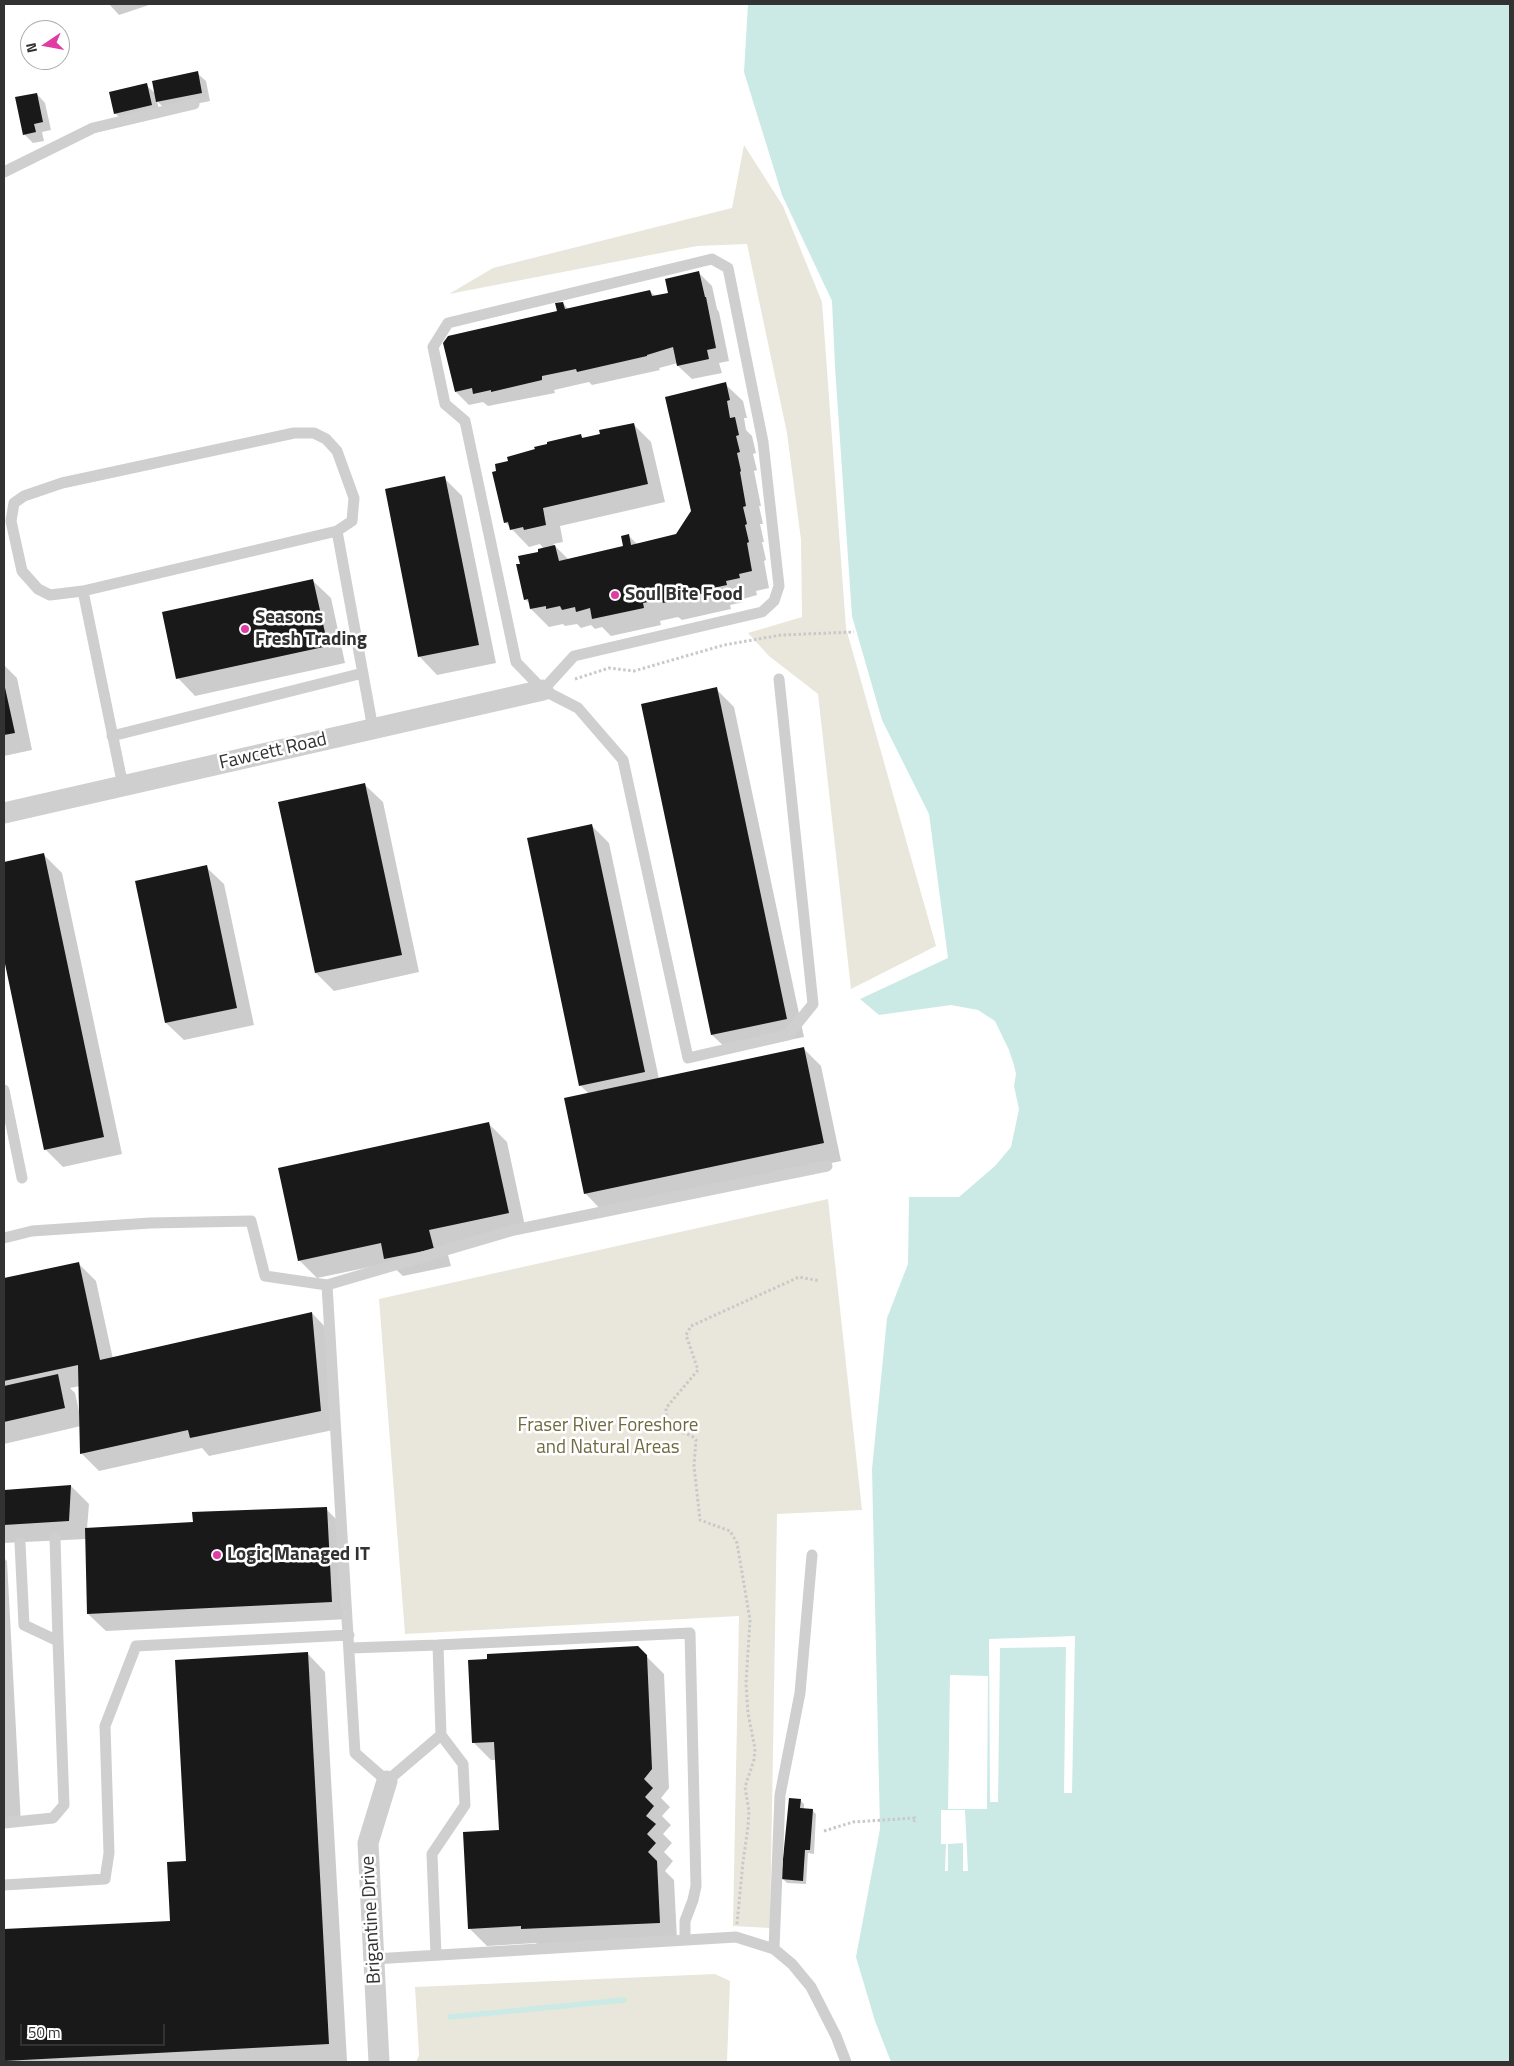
<!DOCTYPE html>
<html>
<head>
<meta charset="utf-8">
<style>
	body { margin:0 }
	#map { position:relative; width:1514px; height:2066px; overflow:hidden; background:#fff; font-family:"Titillium Web",sans-serif }
	canvas { display:block }
	.frame { position:absolute; inset:0; border:5px solid #323232; pointer-events:none }
	.north { position:absolute; left:20px; top:20px; width:50px; height:50px; box-sizing:border-box; background:#fff; border:1px solid #adadad; border-radius:50%; rotate:258deg; font-size:14px; font-weight:700; line-height:20px; text-align:center; color:#323232 }
	.north::after { content:''; display:block; margin:auto; width:18px; height:22px; background:#df3da4; clip-path:polygon(50% 0,100% 100%,50% 72%,0 100%) }
	.scale { position:absolute; left:20px; top:2024px; width:145px; height:22px; box-sizing:border-box; border:2px solid #323232; border-top:0; padding-left:6px; font-size:15px; line-height:18px; white-space:nowrap; color:#323232; -webkit-text-stroke:4px #fff; paint-order:stroke }
</style>
</head>
<body>
<div id="map">
<canvas width="1514" height="2066"></canvas>
<div class="frame"></div>
<div class="north">N</div>
<div class="scale">50 m</div>
</div>
<script>
const ctx = document.querySelector('canvas').getContext('2d');
ctx.lineJoin = 'round';
function fill(path, color) { ctx.fillStyle = color; ctx.fill(path, 'evenodd'); }
const poly = rows => new Path2D(rows.map(r => 'M' + r).join(''));
function stroke(path, color, width, dash) { ctx.strokeStyle = color; ctx.lineWidth = width; ctx.lineCap = dash ? 'butt' : 'round'; ctx.setLineDash(dash || []); ctx.stroke(path); }
function label(font, color, halo, rows, align = 'center') {
  ctx.font = font + ' "Titillium Web",sans-serif'; ctx.lineWidth = 5; ctx.setLineDash([]); ctx.textBaseline = 'middle'; ctx.strokeStyle = halo; ctx.fillStyle = color; for (const [text, x, y, turn = 0] of rows) {
    ctx.save(); ctx.translate(x, y); ctx.rotate((+turn || 0) * Math.PI / 180); ctx.textAlign = isNaN(turn) ? turn : align; if (halo) ctx.strokeText(text, 0, 0); ctx.fillText(text, 0, 0); ctx.restore();
  }
}
fill(poly([
	[744,145,783,206,822,302,846,628,936,946,851,989,818,694,769,656,748,633,802,617,801,540,787,433,747,244,697,246,449,294,493,268,732,208],
	[828,1199,862,1510,777,1514,770,1928,733,1926,739,1616,405,1634,379,1299],
	[715,1974,730,1981,727,2062,416,2062,419,2055,415,1987]
]), '#e9e7db');
fill(poly([
	[748,4,1510,4,1510,2062,891,2062,875,2021,856,1957,880,1829,872,1469,887,1318,908,1264,909,1197,959,1197,995,1166,1011,1147,1019,1109,1014,1086,1016,1074,1014,1065,1009,1050,995,1021,978,1010,951,1005,879,1015,860,999,948,958,929,814,882,720,852,616,835,367,832,301,782,195,744,72]
]), '#cbeae5');
fill(poly([
	[1075,1636,1072,1793,1064,1793,1066,1647,1000,1648,998,1802,990,1802,989,1639],
	[950,1675,988,1676,987,1809,948,1809],
	[941,1810,965,1810,968,1871,963,1871,963,1843,948,1844,948,1871,945,1871,946,1844,941,1844]
]), '#fff');
fill(poly([
	[109,4,152,4,119,15],
	[197,73,206,81,210,101,166,110,157,101,160,114,124,122,115,113,146,85,156,94],
	[37,94,45,103,51,130,42,132,44,141,33,143,24,134],
	[698,272,712,286,717,309,719,312,729,361,719,363,722,373,692,379,678,366,678,363,659,368,660,370,592,385,589,382,554,390,555,393,488,406,483,402,469,405,456,392,558,312,563,303,569,310,650,291,656,297,670,294],
	[725,384,743,401,747,418,744,418,746,430,752,436,756,453,753,454,757,470,754,471,761,506,759,506,763,524,760,524,764,542,762,542,766,560,764,561,769,588,756,591,757,595,743,599,744,602,730,605,731,609,682,620,678,617,660,621,661,625,611,636,602,627,595,629,591,625,581,628,577,624,565,626,563,624,549,627,531,609,530,604,525,599,521,565,544,549,540,544,529,547,505,522,510,462,581,436,584,439,633,424,651,442,665,502,560,526,563,542,553,544,569,560,625,547,628,535,637,544,677,535,692,512],
	[444,478,462,496,496,663,437,675,420,657,387,490],
	[313,581,331,598,345,663,195,696,178,678],
	[4,665,17,678,32,750,4,756],
	[716,689,734,707,804,1037,730,1052,712,1035],
	[365,785,383,802,419,972,334,991,316,973],
	[591,825,609,843,659,1079,803,1048,821,1066,841,1161,603,1212,586,1194,565,1099,589,1094,581,1086],
	[44,855,62,873,122,1154,63,1167,45,1149,4,953,4,863],
	[206,867,224,884,254,1025,184,1040,166,1023],
	[489,1124,507,1142,526,1231,446,1248,451,1266,403,1276,389,1263,317,1278,299,1260],
	[78,1263,96,1281,113,1359,312,1313,329,1331,338,1429,209,1456,202,1448,99,1471,82,1454,81,1426,4,1444,4,1279],
	[80,1386,79,1411,75,1393,70,1388],
	[71,1486,89,1504,87,1529,194,1523,326,1509,344,1527,350,1619,106,1631,88,1614,86,1539,4,1543,4,1492],
	[4,1558,7,1561,21,1824,4,1825],
	[308,1654,325,1672,347,2061,4,2062,4,1931,172,1922,187,1863],
	[646,1656,664,1674,669,1788,661,1798,670,1807,662,1816,671,1825,663,1834,672,1843,664,1852,673,1861,665,1871,674,1880,677,1940,540,1947,536,1943,487,1946,469,1928,500,1831,496,1760,491,1760,473,1742],
	[800,1800,804,1804,804,1810,812,1810,816,1814,814,1854,808,1853,806,1884,787,1883,783,1879,786,1828,788,1828]
]), '#0003');
stroke(poly([
	[450,2017,624,2000]
]), '#cbeae5', 5.5);
fill(poly([
	[198,71,202,93,156,102,152,81],
	[147,83,152,105,114,114,109,92],
	[37,93,43,122,34,124,36,132,23,135,15,97],
	[699,271,705,297,706,297,716,348,707,350,709,359,677,366,673,347,647,355,647,356,577,372,576,369,542,376,542,380,491,392,491,390,473,394,472,388,455,392,443,343,448,336,557,311,555,303,563,302,565,309,650,290,652,296,668,293,665,279],
	[726,382,730,400,727,401,730,418,735,417,739,435,736,436,740,452,737,453,741,471,740,472,746,506,743,507,747,524,745,525,749,542,747,543,752,571,739,574,740,578,726,581,727,585,713,588,714,591,663,603,662,599,643,603,644,608,592,619,590,608,576,612,575,607,562,610,560,606,546,609,546,606,530,609,528,599,524,600,516,564,520,564,518,556,538,552,538,549,555,545,559,561,623,546,621,536,629,534,631,545,676,534,691,511,665,397],
	[634,423,648,484,543,508,546,525,524,530,523,527,510,530,508,522,504,523,492,472,496,471,495,464,508,461,507,457,535,449,534,447,547,444,547,442,581,434,582,438,600,434,599,430],
	[445,476,479,645,418,657,385,489],
	[313,579,328,646,176,679,162,612],
	[4,683,15,733,4,735],
	[717,687,787,1019,711,1035,641,704],
	[365,783,402,955,315,973,278,802],
	[592,824,645,1072,579,1086,527,838],
	[44,853,104,1137,44,1150,4,959,4,862],
	[207,865,237,1008,165,1023,135,881],
	[804,1047,824,1143,584,1194,564,1098],
	[489,1122,509,1213,429,1230,434,1249,384,1259,381,1243,298,1261,278,1168],
	[79,1262,100,1360,312,1312,321,1411,190,1438,188,1430,80,1454,78,1365,4,1381,4,1278],
	[58,1374,65,1408,4,1422,4,1386],
	[71,1485,69,1521,4,1525,4,1490],
	[327,1507,332,1602,87,1614,85,1528,193,1522,192,1512],
	[638,1646,647,1655,652,1769,644,1779,653,1788,645,1797,654,1806,646,1816,656,1824,647,1834,656,1843,648,1852,657,1861,660,1923,521,1929,521,1926,468,1929,463,1832,499,1830,494,1742,472,1743,468,1660,487,1659,487,1654],
	[308,1652,329,2044,4,2061,4,1929,170,1921,167,1862,186,1861,175,1660],
	[789,1798,801,1799,800,1808,813,1809,810,1850,805,1850,803,1881,781,1879]
]), '#191919');
stroke(poly([
	[575,679,609,668,634,671,724,645,781,635,854,632],
	[824,1831,853,1822,915,1818,914,1822],
	[737,1924,743,1862,748,1827,749,1811,745,1787,754,1760,755,1749,748,1713,746,1683,750,1620,737,1543,730,1531,700,1520,694,1466,696,1440,692,1436,667,1427,666,1408,698,1370,686,1335,691,1326,799,1277,820,1281]
]), '#c9c9c9', 3, [2.5, 2.5]);
stroke(poly([
	[4,172,93,128,194,104],
	[294,433,314,433,326,439,337,451,354,498,352,521,337,531,83,591,50,595,38,589,22,571,11,521,14,503,24,496,62,483,294,433],
	[337,531,373,729],
	[83,591,123,786],
	[543,690,574,656,762,612,774,601,779,586,763,442,728,268,712,259,448,323,433,347,445,404,465,421,516,662,543,690,578,708,623,760,688,1058,788,1035,813,1004,779,679],
	[112,736,363,673],
	[4,1090,22,1178],
	[4,1238,32,1231,150,1223,251,1221,265,1276,327,1285],
	[55,1538,58,1641],
	[438,1645,690,1633,696,1886,693,1900,685,1921,685,1940],
	[350,1648,438,1645,441,1735,463,1764,465,1805,432,1854,436,1955],
	[441,1735,387,1781,355,1753,327,1285,514,1230,827,1166],
	[4,1823,53,1818,64,1805,58,1641,24,1625,20,1543],
	[4,1885,105,1879,109,1853,105,1726,136,1646,349,1635],
	[774,1949,780,1795,800,1693,812,1555],
	[374,1959,736,1937,774,1949,792,1964,811,1987,836,2036,846,2062]
]), '#cfcfcf', 11);
stroke(poly([
	[4,813,543,690],
	[379,2062,368,1843,387,1781]
]), '#cfcfcf', 21);
for (const [x, y, r, color] of [
	[615,595,5,"#df3da4"],
	[245,629,5,"#df3da4"],
	[217,1555,5,"#df3da4"]
]) { const dot = new Path2D(); dot.arc(x, y, r, 0, 2 * Math.PI); ctx.fillStyle = color; ctx.fill(dot); stroke(dot, '#fff', 2); }
label('bold 19px', '#323232', '#fff', [
	["Soul Bite Food",625,595],
	["Seasons",255,618],
	["Fresh Trading",255,640],
	["Logic Managed IT",227,1555]
], 'left');
label('19px', '#323232', '#fff', [
	["Fawcett Road",273,752,-13],
	["Brigantine Drive",372,1920,-93]
]);
label('19px', '#6d6b40', '#fff', [
	["Fraser River Foreshore",608,1426],
	["and Natural Areas",608,1448]
]);
</script>
</body>
</html>
